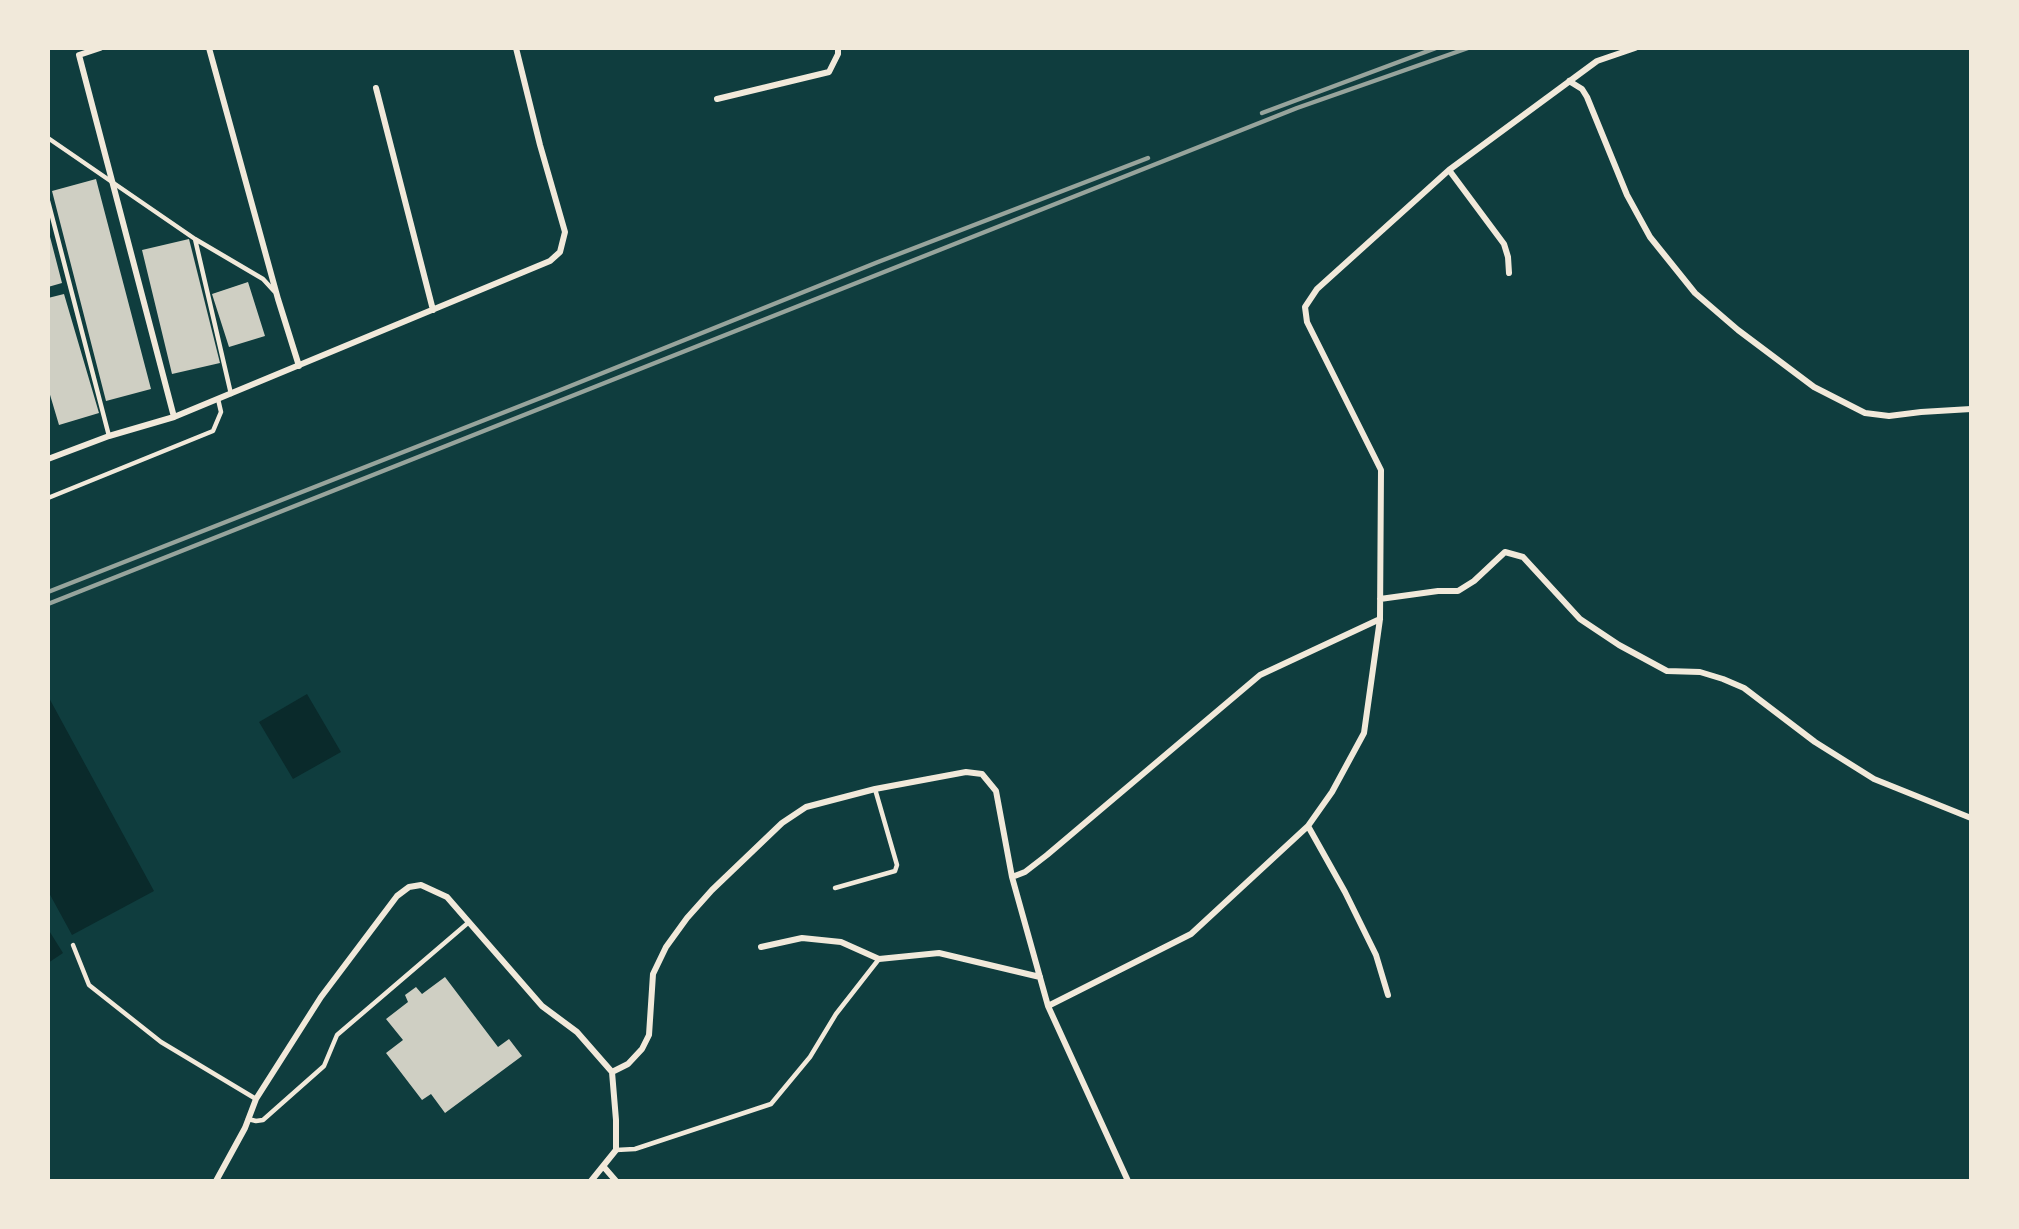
<!DOCTYPE html>
<html>
<head>
<meta charset="utf-8">
<style>
	body { margin:0 }
	#map { position:relative; width:2019px; height:1229px; overflow:hidden; background:#0f3d3e; font-family:Merriweather,serif }
	canvas { display:block }
	.frame { position:absolute; inset:0; border:50px solid #f1e9da; pointer-events:none }
</style>
</head>
<body>
<div id="map">
<canvas width="2019" height="1229"></canvas>
<div class="frame"></div>
</div>
<script>
const ctx = document.querySelector('canvas').getContext('2d');
ctx.lineJoin = 'round';
function fill(path, color) { ctx.fillStyle = color; ctx.fill(path, 'evenodd'); }
const poly = rows => new Path2D(rows.map(r => 'M' + r).join(''));
function stroke(path, color, width, dash) { ctx.strokeStyle = color; ctx.lineWidth = width; ctx.lineCap = dash ? 'butt' : 'round'; ctx.setLineDash(dash || []); ctx.stroke(path); }
fill(poly([
	[307,694,341,752,293,779,259,722],
	[48,696,154,891,72,935,48,891],
	[48,929,63,953,48,963]
]), '#0a2a2b');
fill(poly([
	[96,179,151,389,106,401,52,191],
	[49,233,62,283,48,287,48,234],
	[189,239,220,363,172,374,142,250],
	[248,282,265,336,229,347,212,294],
	[64,294,99,413,59,425,48,388,48,298],
	[445,977,498,1047,509,1039,522,1056,445,1113,431,1094,422,1100,386,1053,403,1040,386,1019,408,1002,405,995,416,987,422,994]
]), '#cfcfc3');
stroke(poly([
	[48,138,195,239,263,279,274,291],
	[48,201,109,436],
	[195,239,231,394],
	[48,498,213,431,221,412,218,399],
	[835,888,895,871,897,865,875,789],
	[73,945,89,985,161,1042,256,1099],
	[248,1119,256,1121,263,1120,324,1066,337,1035,469,922],
	[616,1150,635,1149,771,1104,810,1057,836,1014,879,959]
]), '#f1e9da', 4.5);
stroke(poly([
	[100,48,79,55,174,417],
	[209,48,278,299,299,366],
	[1569,81,1582,89,1587,97,1627,195,1650,237,1695,293,1738,330,1814,387,1865,413,1889,416,1921,412,1971,409],
	[376,88,433,310],
	[717,99,829,72,838,54,838,48],
	[1449,170,1504,244,1508,257,1509,273],
	[48,459,109,436,174,417,550,261,560,252,565,232,540,145,516,48],
	[1380,599,1438,591,1458,591,1474,581,1505,552,1523,557,1580,619,1619,645,1667,671,1700,672,1723,679,1744,688,1815,742,1874,779,1971,818],
	[1308,826,1345,892,1376,955,1388,995],
	[1012,877,1025,872,1047,855,1260,675,1380,619],
	[761,947,802,938,841,942,879,959,939,953,1040,977],
	[1048,1006,1191,934,1308,826,1332,792,1364,733,1380,619,1381,470,1307,322,1305,307,1317,289,1449,170,1597,61,1635,48],
	[612,1072,628,1064,642,1049,649,1035,653,974,666,947,687,918,712,890,782,823,806,807,875,789,966,772,982,774,996,791,1012,877,1048,1006,1128,1181],
	[603,1166,616,1181],
	[216,1181,245,1128,256,1099,321,997,397,896,409,887,421,885,447,897,542,1006,577,1032,612,1072,616,1120,616,1150,591,1181]
]), '#f1e9da', 6);
stroke(poly([
	[1262,113,1436,48],
	[48,592,548,395,878,262,1148,158],
	[48,604,1297,108,1468,48]
]), '#97a49c', 4.5);
</script>
</body>
</html>
